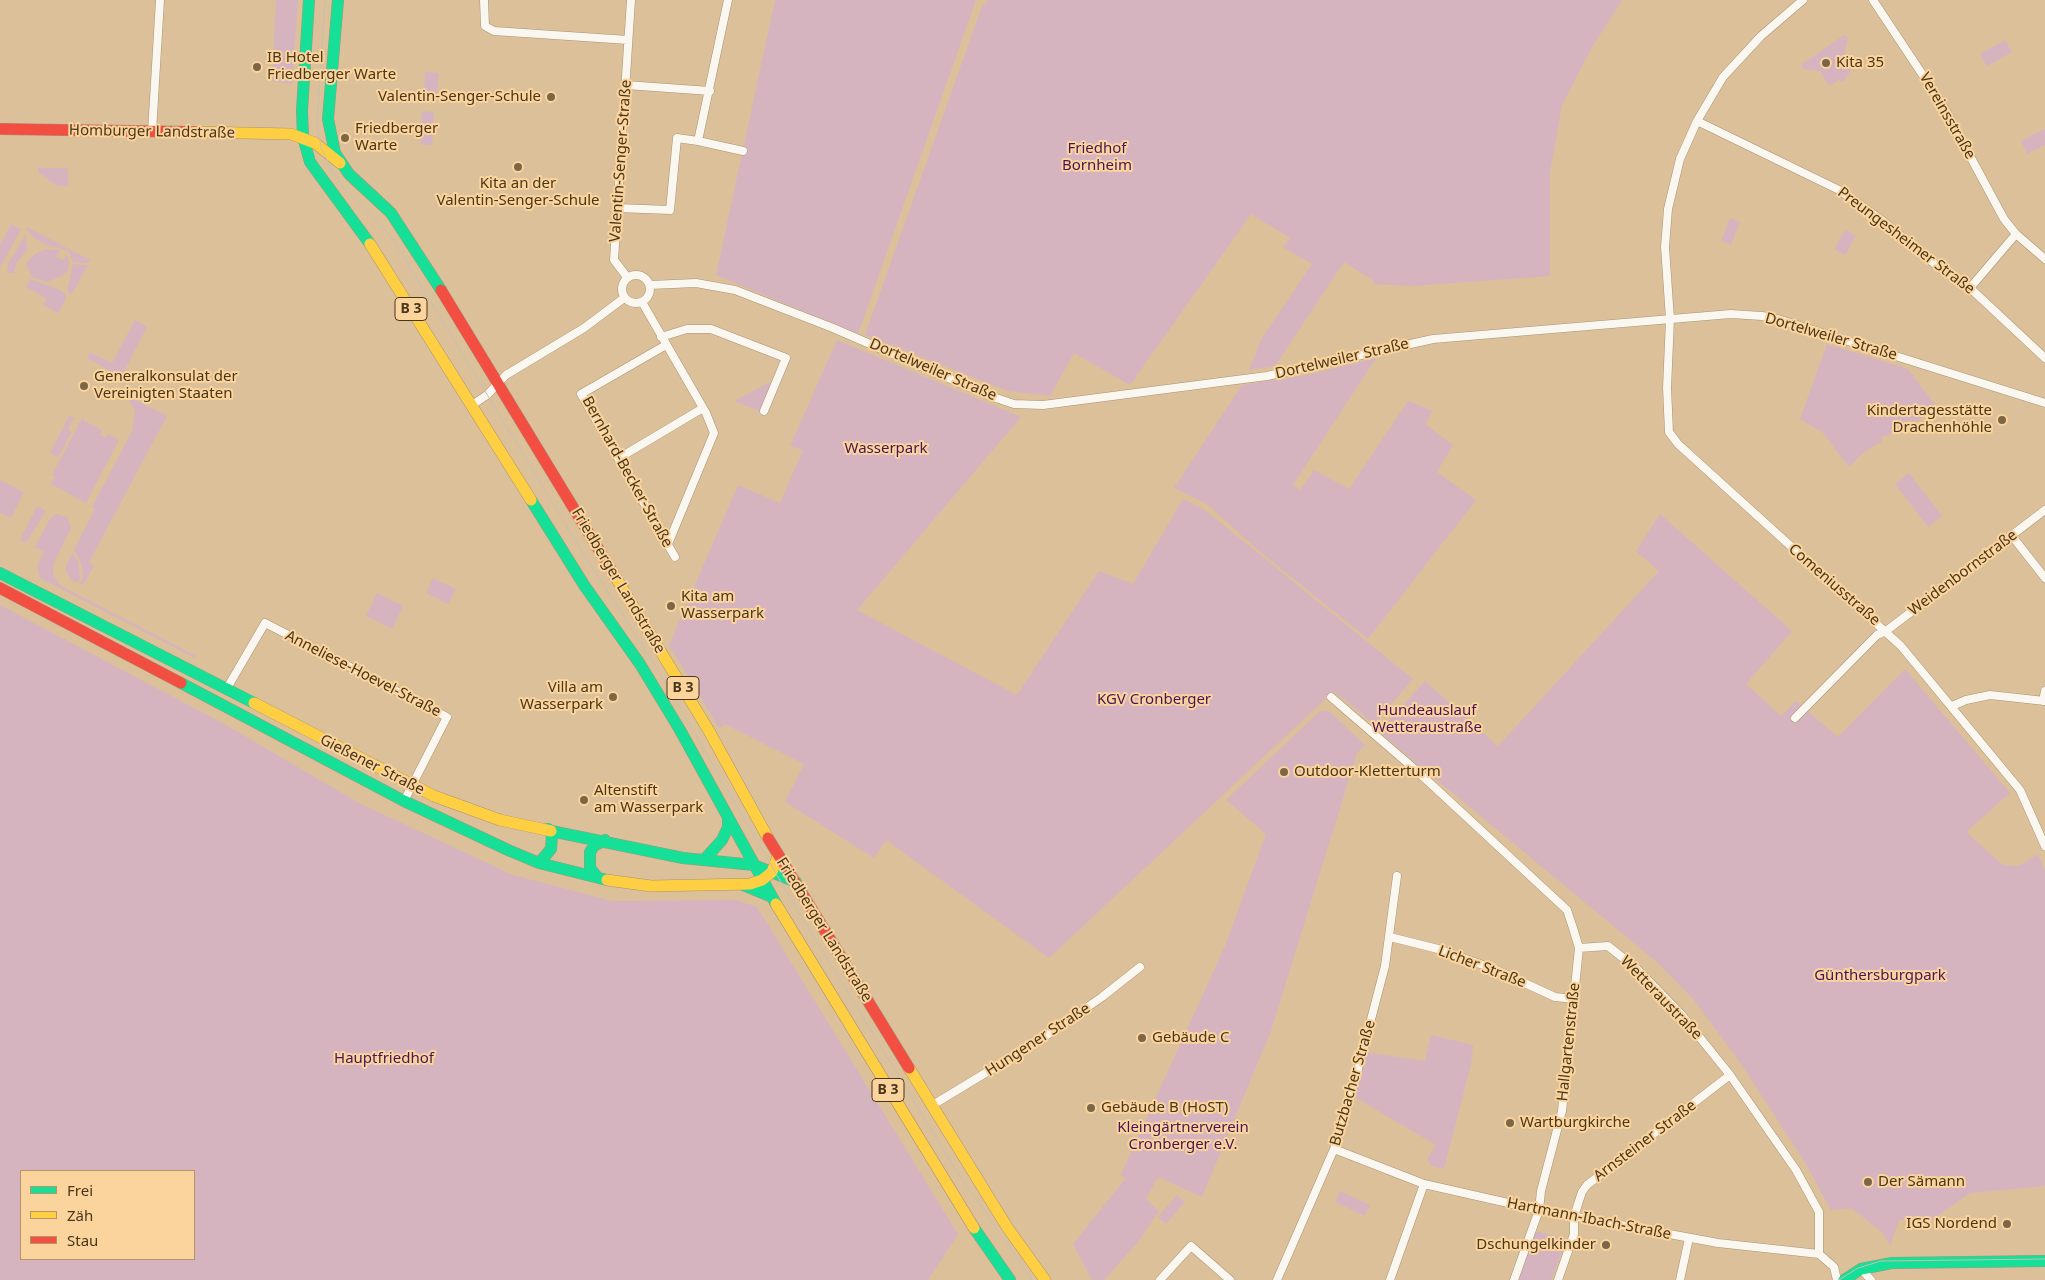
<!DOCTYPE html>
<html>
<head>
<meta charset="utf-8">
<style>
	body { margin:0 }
	#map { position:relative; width:2045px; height:1280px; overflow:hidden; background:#dbc099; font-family:"Noto Sans",sans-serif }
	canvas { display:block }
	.legend { position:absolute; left:20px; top:1170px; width:175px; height:90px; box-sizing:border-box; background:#fbd49d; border:1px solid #b49568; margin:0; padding:6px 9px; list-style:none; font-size:15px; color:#4a3618 }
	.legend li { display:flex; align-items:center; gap:10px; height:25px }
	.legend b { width:25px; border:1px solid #b49568 }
</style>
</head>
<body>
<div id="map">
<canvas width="2045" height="1280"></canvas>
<ul class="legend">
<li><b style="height:6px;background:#16e098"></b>Frei</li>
<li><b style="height:6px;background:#ffcf43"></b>Zäh</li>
<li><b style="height:6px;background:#f24e42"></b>Stau</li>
</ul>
</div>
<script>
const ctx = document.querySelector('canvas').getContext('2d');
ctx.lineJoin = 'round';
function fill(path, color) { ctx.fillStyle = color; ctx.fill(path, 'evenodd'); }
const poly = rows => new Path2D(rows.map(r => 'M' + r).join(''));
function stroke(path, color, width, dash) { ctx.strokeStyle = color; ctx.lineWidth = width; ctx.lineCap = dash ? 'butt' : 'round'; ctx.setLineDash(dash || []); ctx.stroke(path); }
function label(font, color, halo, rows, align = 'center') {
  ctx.font = font + ' "Noto Sans",sans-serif'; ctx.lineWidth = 4; ctx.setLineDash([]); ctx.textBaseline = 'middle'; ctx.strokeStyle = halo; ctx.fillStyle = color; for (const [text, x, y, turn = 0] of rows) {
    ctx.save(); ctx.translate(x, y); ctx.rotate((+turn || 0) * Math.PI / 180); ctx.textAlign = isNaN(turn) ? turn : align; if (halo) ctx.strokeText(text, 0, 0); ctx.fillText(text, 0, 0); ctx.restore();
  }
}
fill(poly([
	[276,0,298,0,292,84,272,81],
	[775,0,976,0,858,334,716,275],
	[988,0,1622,0,1591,49,1562,105,1550,172,1550,276,1412,286,1372,284,1374,281,1344,262,1275,366,1249,370,1262,338,1312,264,1283,247,1290,238,1251,214,1130,385,1074,353,1050,396,1008,391,865,335,981,9],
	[1844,35,1848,37,1844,54,1854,66,1843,82,1839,80,1829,86,1820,71,1804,69,1801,65],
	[2005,40,2012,52,1987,66,1980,54],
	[425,72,439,73,437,94,424,94],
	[422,111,434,112,432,145,420,144],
	[2045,129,2045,145,2027,154,2021,141],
	[38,168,68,168,68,187,55,185,38,172],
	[1730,218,1740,222,1731,245,1721,241],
	[11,224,21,229,0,268,0,245],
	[27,227,90,260,89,263,73,262,69,251,44,244,33,237,26,229],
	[1845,230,1856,236,1845,255,1834,249],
	[26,234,27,251,17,262,14,273,7,273,8,264],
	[46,249,60,250,56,257,63,260,67,254,69,262,68,271,62,276,47,282,32,277,26,263,36,253],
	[73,264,88,265,72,294,67,291],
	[30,279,56,288,66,294,65,301,58,313,43,305,46,298,26,287],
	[135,320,147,327,121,377,87,358,90,352,112,363],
	[837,340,1021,417,857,610,1017,695,1099,571,1133,584,1183,499,1205,510,1413,679,1374,724,1334,691,1049,958,886,840,874,858,785,802,804,764,725,724,719,728,669,645,738,485,780,503,803,450,790,446],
	[1827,344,1908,369,1936,406,1916,422,1910,420,1887,436,1883,436,1881,442,1864,452,1849,467,1822,432,1800,419],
	[1376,358,1293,485,1300,490,1314,470,1349,489,1408,401,1433,411,1425,424,1453,445,1437,472,1476,500,1368,639,1259,551,1207,504,1174,488,1242,385,1306,375],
	[774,380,761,412,734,401],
	[130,397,167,416,89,562,94,566,83,585,80,584,83,576,81,563,74,550,95,509,92,507,132,431,135,411,129,400],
	[69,416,74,418,68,430,72,432,58,457,50,453],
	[83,416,83,420,102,430,100,435,106,437,108,434,119,440,86,503,51,484,55,477,52,475],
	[1909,473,1942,516,1928,527,1895,484],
	[0,480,24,492,11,518,0,513],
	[37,506,46,511,26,543,20,540],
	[56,514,67,517,71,528,53,565,53,575,61,586,196,656,195,658,40,578,37,566,44,552,35,547,49,520],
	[1660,514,1792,631,1746,684,1781,716,1796,701,1838,737,1905,669,2010,793,1966,832,2003,865,2019,866,2038,854,2045,870,2045,1186,1970,1193,1932,1220,1899,1220,1890,1246,1882,1232,1851,1208,1831,1210,1806,1164,1740,1062,1694,1000,1658,963,1379,732,1425,681,1498,746,1659,571,1636,551],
	[72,553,78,561,80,578,78,583,70,579,65,569],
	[433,578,456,589,448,604,426,593],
	[377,593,403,606,392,629,366,616],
	[0,605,226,725,359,803,513,875,612,901,736,900,757,907,958,1234,928,1280,0,1280],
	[21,1171,194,1171,194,1259,21,1259],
	[1320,711,1329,711,1365,745,1357,753,1271,1031,1202,1197,1158,1177,1146,1199,1159,1211,1138,1242,1104,1280,1092,1280,1073,1244,1125,1179,1121,1174,1225,946,1266,834,1226,800],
	[1431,1035,1473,1045,1471,1064,1444,1169,1432,1166,1427,1159,1436,1145,1351,1095,1364,1052,1425,1061],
	[1340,1191,1370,1205,1365,1216,1335,1202],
	[1177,1195,1185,1202,1166,1224,1158,1217],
	[1535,1231,1567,1239,1551,1280,1517,1280]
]), '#d5b4c0');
const street = poly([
	[484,0,485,26,494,31,628,40],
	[1803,0,1761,36,1723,77,1697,121,1680,159,1668,209,1665,247,1670,319,1667,388,1669,432,1678,444,1901,646,2020,790,2045,846],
	[1873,0,1942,104,2004,219,2016,234],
	[626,85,710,91],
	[1697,121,1839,190,1883,221,1942,270,1970,288,2045,358],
	[152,132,160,0],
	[698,141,743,151],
	[617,208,670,210,677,138,698,141,728,0],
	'622 289a14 14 0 1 1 28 0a14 14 0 1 1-28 0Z',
	[627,277,614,260,631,0],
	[650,285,696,283,735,290,833,328,990,396,1014,404,1043,405,1267,376,1433,339,1731,314,1762,316,1781,320,2045,403],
	[1970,288,2016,234,2045,259],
	[642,302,706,413,714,433,668,544],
	[661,337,687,329,711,329,786,358,764,411],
	[666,345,581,394,675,557],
	[472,405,487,395,506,375,584,328,624,298],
	[619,458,703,408],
	[2012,536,2045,578],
	[226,690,265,623,447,717,404,801],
	[1331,697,1418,772,1567,910,1573,928,1579,948,1562,1111,1541,1191,1539,1210,1514,1280],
	[2043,701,2045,691],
	[1952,706,1966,700,1990,695,2045,701],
	[1795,718,1877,635,1886,631,2045,510],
	[1390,937,1438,949,1494,969,1555,997,1574,999],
	[1579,948,1608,946,1637,969,1681,1014,1730,1075,1796,1170,1819,1212,1819,1254],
	[931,1106,1040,1040,1102,997,1140,967],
	[1334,1149,1424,1184,1539,1210,1718,1243,1819,1254,1834,1267,1837,1280],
	[1861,1269,1871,1280],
	[1160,1280,1191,1246,1230,1280],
	[1277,1280,1334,1149,1352,1092,1385,966,1397,876],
	[1390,1280,1424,1184],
	[1558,1280,1574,1234,1574,1217,1578,1204,1582,1192,1587,1185,1730,1075],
	[1680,1280,1689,1238]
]);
const fast = poly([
	[309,0,302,111,303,137,310,162,370,244],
	[338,0,328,119,335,153,349,174,391,213,441,290],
	[531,500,584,585,640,664,680,730,776,904],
	[0,573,254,703],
	[181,683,404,801,508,850,539,863,607,880],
	[551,831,683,858,754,865,796,882],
	[704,860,722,840,728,827,728,818],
	[539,863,551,849,552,835,548,829],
	[597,877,590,868,590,852,594,846,605,840],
	[743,885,772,897],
	[974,1228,1010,1280],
	[1844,1280,1861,1269,1892,1263,2045,1261]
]);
const slow = poly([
	[196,132,291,134,315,143,340,163],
	[370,244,531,500],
	[610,568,709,731,768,838],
	[254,703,434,796,500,820,551,831],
	[607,880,651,886,750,884,762,880,772,872,778,856],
	[776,904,974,1228],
	[909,1068,1007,1227,1045,1280]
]);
const jam = poly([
	[0,129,196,132],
	[441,290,610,568],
	[0,588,181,683],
	[768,838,909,1068]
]);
stroke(street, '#a89374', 9);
stroke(fast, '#a89374', 12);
stroke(slow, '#a89374', 12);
stroke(jam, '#a89374', 12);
stroke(street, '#faf6f0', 8);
stroke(fast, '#16e098', 11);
stroke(slow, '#ffcf43', 11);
stroke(jam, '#f24e42', 11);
stroke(poly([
	[325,0,317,124,321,147,332,171,343,187,389,234,407,262,581,550,657,668,785,889,954,1167,1032,1280],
	[1839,1280,1858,1268,1881,1261,2045,1259]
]), '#c7bfb3', 1);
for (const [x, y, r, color] of [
	[1826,63,5,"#7d6645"],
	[257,67,5,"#7d6645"],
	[551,97,5,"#7d6645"],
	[345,138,5,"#7d6645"],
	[518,167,5,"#7d6645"],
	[84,386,5,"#7d6645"],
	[2002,420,5,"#7d6645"],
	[671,606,5,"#7d6645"],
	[613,697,5,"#7d6645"],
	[1284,772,5,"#7d6645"],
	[584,800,5,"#7d6645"],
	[1142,1038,5,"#7d6645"],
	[1091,1108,5,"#7d6645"],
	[1510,1123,5,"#7d6645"],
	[1868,1182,5,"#7d6645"],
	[2007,1224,5,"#7d6645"],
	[1606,1245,5,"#7d6645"]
]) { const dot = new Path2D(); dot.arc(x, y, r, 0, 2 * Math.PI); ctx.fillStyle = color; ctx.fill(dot); stroke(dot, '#fbd49d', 2); }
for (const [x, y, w] of [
	[411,309,32],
	[683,688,32],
	[888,1090,32]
]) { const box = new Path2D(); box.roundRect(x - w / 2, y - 11.5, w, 23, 4); ctx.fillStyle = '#fbd49d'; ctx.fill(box); stroke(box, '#4a3618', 1); }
label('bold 14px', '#4a3618', null, [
	["B 3",411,309],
	["B 3",683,688],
	["B 3",888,1090]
]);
label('15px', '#4a3618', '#fbd49d', [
	["IB Hotel",267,58],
	["Friedberger Warte",267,75],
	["Kita 35",1836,63],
	["Valentin-Senger-Schule",541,97,"right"],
	["Friedberger",355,129],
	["Warte",355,146],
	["Kita an der",518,184,"center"],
	["Valentin-Senger-Schule",518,201,"center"],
	["Generalkonsulat der",94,377],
	["Vereinigten Staaten",94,394],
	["Kindertagesstätte",1992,411,"right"],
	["Drachenhöhle",1992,428,"right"],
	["Kita am",681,597],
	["Wasserpark",681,614],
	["Villa am",603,688,"right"],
	["Wasserpark",603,705,"right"],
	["Outdoor-Kletterturm",1294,772],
	["Altenstift",594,791],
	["am Wasserpark",594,808],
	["Gebäude C",1152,1038],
	["Gebäude B (HoST)",1101,1108],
	["Wartburgkirche",1520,1123],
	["Der Sämann",1878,1182],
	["IGS Nordend",1997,1224,"right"],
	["Dschungelkinder",1596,1245,"right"]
], 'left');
label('15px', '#4a3618', '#fbd49d', [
	["Vereinsstraße",1947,116,60],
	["Homburger Landstraße",152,132,1],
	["Valentin-Senger-Straße",621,161,-86],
	["Preungesheimer Straße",1906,241,37],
	["Dortelweiler Straße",1831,337,16],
	["Dortelweiler Straße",1342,359,-13],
	["Dortelweiler Straße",933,370,23],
	["Bernhard-Becker-Straße",627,472,61],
	["Weidenbornstraße",1963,573,-37],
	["Friedberger Landstraße",618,581,59],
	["Comeniusstraße",1834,585,41],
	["Anneliese-Hoevel-Straße",363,674,27],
	["Gießener Straße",372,765,27],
	["Friedberger Landstraße",824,930,58],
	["Licher Straße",1482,967,21],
	["Wetteraustraße",1661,998,46],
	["Hungener Straße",1038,1040,-33],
	["Hallgartenstraße",1569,1042,-84],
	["Butzbacher Straße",1353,1083,-74],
	["Arnsteiner Straße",1645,1141,-37],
	["Hartmann-Ibach-Straße",1589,1219,11]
]);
label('15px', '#461457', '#fbd49d', [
	["Friedhof",1097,149],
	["Bornheim",1097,166],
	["Wasserpark",886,449],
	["KGV Cronberger",1154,700],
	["Hundeauslauf",1427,711],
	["Wetteraustraße",1427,728],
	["Günthersburgpark",1880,976],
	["Hauptfriedhof",384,1059],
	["Kleingärtnerverein",1183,1128],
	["Cronberger e.V.",1183,1145]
]);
</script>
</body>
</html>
